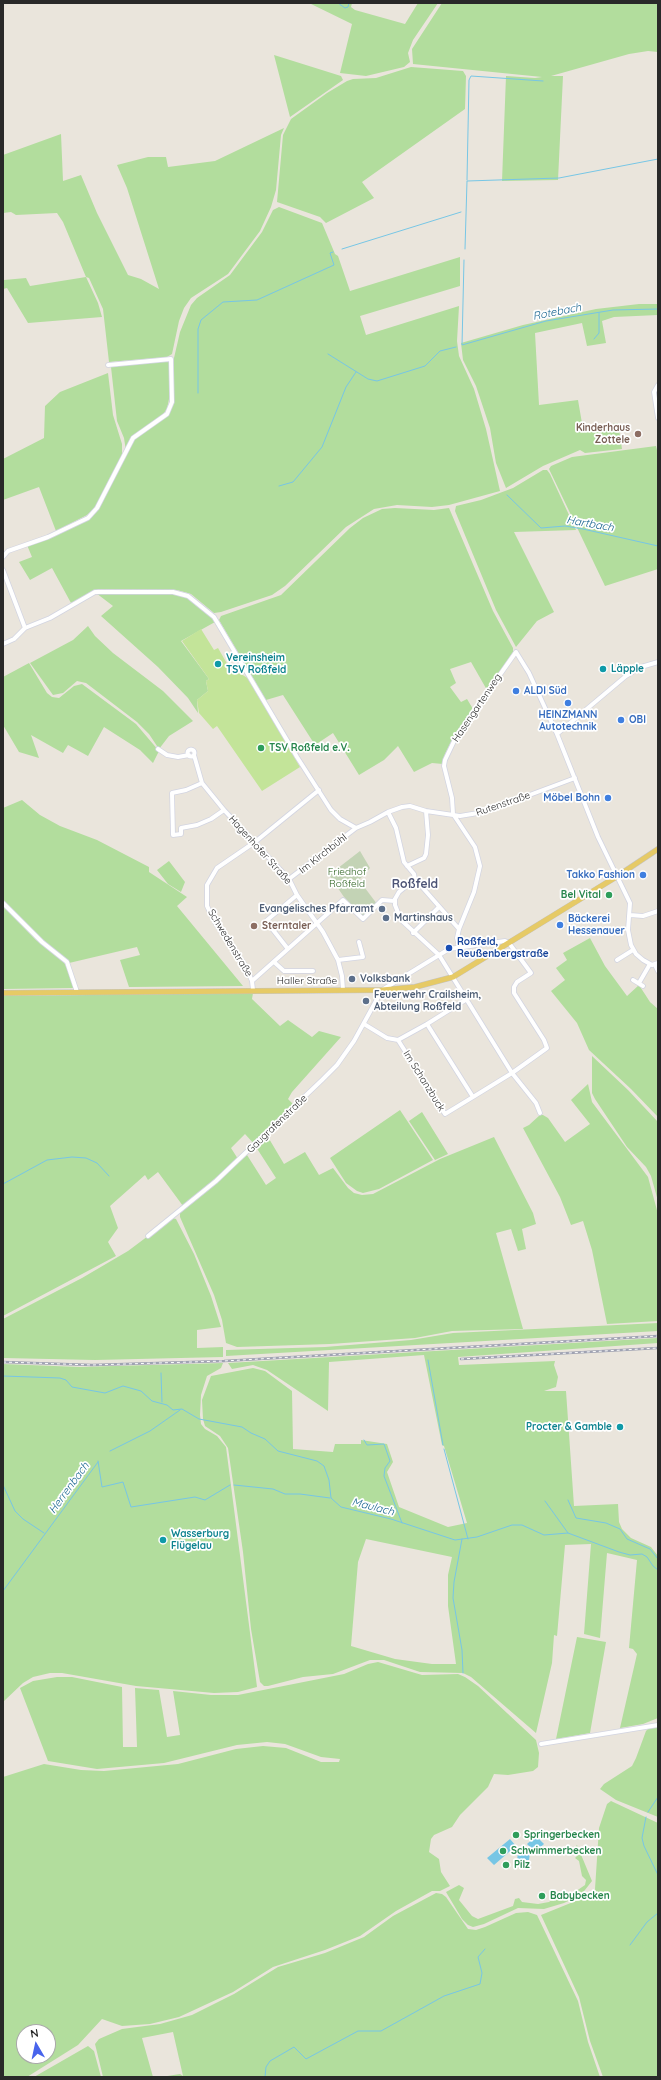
<!DOCTYPE html>
<html>
<head>
<meta charset="utf-8">
<style>
	body { margin:0 }
	#map { position:relative; width:661px; height:2080px; overflow:hidden; background:#eae5dc; font-family:Quicksand,sans-serif }
	canvas { display:block }
	.frame { position:absolute; inset:0; border:4px solid #292929; pointer-events:none }
	.north { position:absolute; left:16px; top:2024px; width:40px; height:40px; box-sizing:border-box; background:#fff; border:1px solid #a9a9a9; border-radius:50%; rotate:351deg; font-size:11px; font-weight:700; line-height:16px; text-align:center; color:#292929 }
	.north::after { content:''; display:block; margin:auto; width:14px; height:18px; background:#4864ec; clip-path:polygon(50% 0,100% 100%,50% 72%,0 100%) }
</style>
</head>
<body>
<div id="map">
<canvas width="661" height="2080"></canvas>
<div class="frame"></div>
<div class="north">N</div>
</div>
<script>
const ctx = document.querySelector('canvas').getContext('2d');
ctx.lineJoin = 'round';
function fill(path, color) { ctx.fillStyle = color; ctx.fill(path, 'evenodd'); }
const poly = rows => new Path2D(rows.map(r => 'M' + r).join(''));
function stroke(path, color, width, dash) { ctx.strokeStyle = color; ctx.lineWidth = width; ctx.lineCap = dash ? 'butt' : 'round'; ctx.setLineDash(dash || []); ctx.stroke(path); }
function label(font, color, halo, rows, align = 'center') {
  ctx.font = font + ' Quicksand,sans-serif'; ctx.lineWidth = 3.5; ctx.setLineDash([]); ctx.textBaseline = 'middle'; ctx.strokeStyle = halo; ctx.fillStyle = color; for (const [text, x, y, turn = 0] of rows) {
    ctx.save(); ctx.translate(x, y); ctx.rotate((+turn || 0) * Math.PI / 180); ctx.textAlign = isNaN(turn) ? turn : align; if (halo) ctx.strokeText(text, 0, 0); ctx.fillText(text, 0, 0); ctx.restore();
  }
}
fill(poly([
	[309,3,352,3,351,7,355,10,405,24,418,3,438,3,413,40,408,53,410,62,404,67,366,76,340,73,352,24],
	[442,3,658,3,658,52,648,51,629,54,551,76,563,76,558,180,502,181,506,76,535,78,542,77,413,64,412,49],
	[274,55,341,76,343,80,290,117],
	[411,67,463,71,466,76,465,109,362,182,374,198,326,223,320,217,277,202,283,135,291,119,327,93,347,81,353,79,376,78],
	[284,128,281,135,276,190,271,207,260,231,228,274,191,298,184,308,179,321,172,354,167,357,109,362,103,309,89,278,86,277,98,303,102,317,28,323,7,288,3,289,4,280,26,278,30,286,86,277,63,222,57,213,16,215,11,212,3,213,3,155,61,134,63,181,81,175,97,213,128,275,141,279,159,289,127,188,117,165,148,157,166,157,168,167,215,161],
	[279,207,322,223,335,254,338,256,350,291,460,257,460,286,360,316,366,335,459,306,457,341,459,356,474,389,486,429,500,491,449,505,432,507,397,505,374,509,346,527,285,586,272,595,221,612,214,613,191,594,177,590,98,589,71,603,52,568,30,580,19,562,32,557,27,545,58,534,92,517,101,504,136,437,168,414,173,398,174,358,180,332,191,305,197,298,230,275,262,232,273,210],
	[639,304,658,304,658,315,614,317,602,321,606,343,587,346,582,323,535,333,539,405,578,400,583,429,618,423,622,449,585,453,580,450,543,466,506,488,496,463,490,428,476,386,463,360,461,343,523,325,596,309],
	[170,360,170,394,167,409,159,419,133,436,126,451,124,438,117,421,111,367],
	[108,373,113,415,122,444,122,454,119,465,95,508,87,515,56,531,39,487,3,500,3,459,44,438,45,406,60,392],
	[656,446,658,454,658,569,605,586,549,469,551,466,572,457],
	[543,470,547,470,550,474,576,530,514,532,554,612,537,621,516,647,496,610,455,511,456,506,481,500,513,488],
	[395,508,434,510,449,508,493,611,513,648,513,652,487,690,471,662,450,669,456,683,450,687,461,702,467,699,473,709,453,738,445,754,443,764,432,763,414,772,398,746,384,760,359,775,333,733,315,745,283,695,266,700,219,620,221,616,281,595,350,528,363,518,382,509],
	[164,592,186,596,209,614,215,622,181,641,209,679,206,681,208,691,197,700,198,713,188,698,158,667,101,616,113,606,96,593],
	[88,626,95,636,113,653,163,691,193,721,169,736,159,749,149,734,137,722,86,683,77,681,63,693,53,695,30,663,73,640],
	[29,663,47,693,52,697,59,698,74,686,82,684,136,724,159,751,153,763,140,750,104,727,88,756,68,745,63,753,31,735,39,758,19,752,3,725,3,677],
	[22,800,40,815,60,826,97,840,149,867,149,872,187,897,177,906,243,986,129,987,120,960,140,955,137,947,69,963,39,938,3,901,3,808],
	[169,861,185,882,181,892,168,884,157,870],
	[3,906,36,940,63,960,73,982,73,988,3,989],
	[590,938,605,966,627,996,639,985,650,1002,658,1009,658,1117,631,1089,589,1050,577,1023,551,991,565,980,556,968,567,960,563,953],
	[253,993,252,999,280,1026,288,1020,312,1037,319,1031,341,1037,292,1092,288,1099,294,1105,255,1145,245,1134,231,1148,238,1159,183,1206,158,1172,148,1180,145,1175,110,1206,118,1228,108,1242,116,1256,3,1316,3,996],
	[592,1056,628,1090,658,1122,658,1201,651,1176,646,1167,627,1147,595,1099,592,1093],
	[588,1084,592,1102,648,1177,658,1214,658,1321,607,1324,592,1250,583,1221,571,1225,560,1197,523,1128,529,1125,540,1115,543,1115,548,1118,565,1142,590,1124,571,1100],
	[400,1110,433,1160,379,1189,363,1193,357,1191,346,1183,330,1158],
	[422,1112,448,1154,435,1160,409,1121],
	[268,1137,284,1164,305,1152,319,1175,333,1168,348,1188,354,1193,362,1195,373,1194,440,1159,494,1137,533,1213,536,1224,522,1229,526,1249,518,1251,511,1229,496,1233,523,1329,452,1331,415,1338,330,1344,237,1347,226,1343,222,1320,214,1295,180,1217,180,1213,247,1155,266,1185,276,1178,256,1147],
	[172,1218,176,1219,194,1254,211,1296,221,1327,197,1330,197,1348,223,1347,223,1357,95,1360,3,1358,3,1319,82,1278,128,1251],
	[658,1323,658,1331,226,1356,226,1350,325,1347,411,1340,453,1333],
	[658,1338,658,1343,458,1357,459,1365,555,1361,554,1365,558,1377,556,1387,544,1391,566,1391,574,1506,618,1504,619,1522,622,1529,631,1538,651,1547,658,1556,658,1718,643,1724,620,1728,637,1654,633,1649,629,1648,637,1560,607,1553,600,1638,584,1634,591,1544,565,1545,557,1636,554,1635,552,1663,536,1733,471,1677,463,1673,420,1672,384,1660,370,1660,333,1674,303,1677,268,1686,264,1686,260,1682,251,1629,243,1552,228,1448,220,1436,205,1426,203,1419,202,1400,211,1376,253,1368,265,1371,292,1391,293,1449,333,1452,335,1444,361,1444,361,1440,387,1444,393,1462,387,1472,399,1507,448,1527,467,1523,444,1446,442,1445,424,1355,329,1362,328,1411,267,1370,253,1365,232,1369,228,1363],
	[366,1539,452,1557,448,1575,448,1606,456,1664,432,1664,395,1659,351,1646,358,1562],
	[223,1363,221,1368,207,1376,201,1395,200,1415,201,1424,205,1429,217,1436,226,1447,257,1687,238,1692,214,1693,136,1686,62,1673,50,1673,33,1677,23,1683,3,1702,3,1364,80,1367],
	[577,1637,606,1642,590,1733,556,1739],
	[378,1662,422,1675,458,1674,465,1677,478,1686,536,1740,539,1753,538,1767,533,1771,508,1775,494,1774,488,1787,460,1815,452,1827,434,1835,431,1839,429,1852,439,1859,441,1872,450,1886,440,1891,432,1891,396,1911,360,1936,325,1950,273,1967,233,1992,179,2017,150,2024,122,2026,102,2019,78,2045,27,2077,3,2077,3,1777,44,1764,81,1770,104,1771,178,1764,236,1749,263,1746,286,1748,321,1762,339,1762,340,1759,321,1757,285,1744,267,1742,237,1745,164,1763,97,1769,48,1761,20,1688,33,1681,57,1677,72,1677,122,1687,123,1747,137,1747,135,1688,159,1690,167,1737,180,1735,173,1691,211,1695,238,1695,344,1674,368,1664],
	[24,2032,48,2032,48,2056,24,2056],
	[658,1727,658,1817,616,1800,600,1789,604,1784,632,1766,636,1758,646,1731,648,1729],
	[611,1801,658,1823,658,2077,603,2077,590,2041,579,1997,541,1915,588,1896,595,1889,599,1828,607,1804],
	[577,1845,592,1881,581,1895,564,1903,544,1909,518,1908,484,1924,473,1927,468,1925,462,1919,446,1892,459,1885,464,1888,459,1900,472,1916,478,1919,513,1906,515,1899,519,1898,522,1902,538,1904,549,1902,556,1896,562,1898,569,1896,585,1885,586,1880,582,1876,579,1861,575,1858,577,1856,574,1851,575,1847],
	[436,1893,442,1894,446,1897,468,1929,476,1930,485,1927,516,1913,528,1912,537,1915,578,2001,588,2042,600,2077,161,2077,180,2074,183,2076,173,2032,142,2038,153,2077,103,2077,96,2048,95,2044,99,2039,122,2029,160,2024,192,2015,234,1994,278,1967,325,1953,364,1937,393,1916],
	[88,2046,94,2051,101,2077,34,2077]
]), '#b2dd9d');
fill(poly([
	[360,851,370,868,359,880,377,904,363,917,344,897,329,875]
]), '#c3d3b5');
fill(poly([
	[201,629,214,650,218,648,229,667,251,680,300,767,262,791,217,726,213,729,199,713,197,700,208,691,206,681,209,679,182,641]
]), '#c3e499');
fill(poly([
	[536,1836,544,1844,535,1852,527,1844],
	[510,1839,516,1846,494,1865,487,1858],
	[525,1848,530,1853,529,1860,517,1861,518,1852,521,1852]
]), '#77c6e5');
stroke(poly([
	[338,3,345,8,348,7,349,3],
	[467,180,469,80,471,76,543,81],
	[342,249,461,212],
	[465,249,467,181,559,178,658,159],
	[464,260,462,345,546,321,613,310,658,309],
	[594,339,599,333,599,313],
	[328,354,368,379,377,381,425,366,440,351,456,347],
	[198,393,198,329,201,320,223,302,257,300,334,265,330,253,333,252],
	[279,486,293,482,322,447,346,387,356,372],
	[507,495,541,528,565,526,583,529,658,546],
	[3,1184,47,1160,72,1157,86,1158,97,1163,109,1176],
	[428,1360,443,1445],
	[161,1373,162,1402],
	[3,1376,60,1378,66,1380,72,1387,105,1393,123,1386,141,1391,152,1401,167,1405,173,1410,182,1409,199,1419,242,1427,251,1433,265,1439,278,1451,317,1461,324,1466,329,1480,331,1498,341,1507,391,1519,455,1540,477,1537,512,1525,522,1525,544,1535,568,1533,619,1552,630,1555,642,1554,647,1557,653,1566,658,1570],
	[364,1440,367,1445,384,1444,390,1461,385,1468,384,1476,402,1523],
	[444,1449,468,1539],
	[110,1451,150,1431,180,1410],
	[98,1461,102,1487,123,1482,131,1507,195,1497,205,1500,230,1485],
	[3,1485,15,1511,23,1519,44,1533],
	[234,1485,273,1489,285,1494,300,1494,330,1498],
	[568,1500,576,1518,606,1523,620,1529,627,1539,650,1549,658,1559],
	[545,1501,568,1533],
	[462,1539,454,1582,453,1598,462,1650,463,1673],
	[3,1591,98,1462],
	[648,1812,658,1797],
	[646,1817,642,1838,644,1846,658,1875],
	[630,1945,647,1922,658,1913],
	[265,2077,266,2067,270,2061,294,2047,306,2059,358,2031,381,2031,444,1996,480,1984,482,1973,478,1957,485,1949]
]), '#77c6e5', 1);
const minor = poly([
	[658,385,654,392,658,418],
	[3,557,8,551,48,537,88,518,97,508,133,438,167,414,172,402,171,359,108,365],
	[3,570,25,628],
	[3,644,14,639,25,628,50,618,95,592,173,592,188,596,214,617,297,757,331,810,340,819,356,828,370,822,388,812,402,807,410,806,426,811,460,816,484,812,575,778],
	[658,662,641,667,626,676,557,734,598,837,630,903,628,930,631,945,636,954,643,960,652,965,658,963],
	[158,749,167,755,178,757,189,755],
	'187.5 753a3.5 3.5 0 1 1 7 0a3.5 3.5 0 1 1-7 0Z',
	[194,755,202,783,224,810,289,879,297,895,323,932,338,960,342,976,343,990],
	[202,783,186,790,172,793,173,835,181,834,181,828,197,825,211,819,224,810],
	[388,812,396,828,404,862,414,874,415,879,459,929],
	[453,814,452,798,444,766,445,760,456,737,516,652,529,673,557,734],
	[453,814,475,847,480,866,474,892,459,929,457,938,459,946],
	[407,866,424,858,426,854,428,835,426,811],
	[289,879,356,828],
	[415,879,399,892,395,899,395,905,401,920,439,955,512,1073,536,1103,540,1113],
	[3,903,42,942,67,962,77,992],
	[630,915,643,916,658,911],
	[413,933,439,907],
	[288,949,266,921,297,895],
	[338,960,363,957,359,942],
	[617,960,633,950],
	[274,962,284,971,313,971],
	[655,965,658,971],
	[633,980,643,986],
	[252,981,245,965,216,924,207,906,207,885,217,868,255,842,319,790],
	[639,983,650,964],
	[253,990,252,981,343,900,363,919,382,900,395,901],
	[364,1024,387,1038,398,1040,427,1024,467,999],
	[398,1040,445,1114,473,1097],
	[148,1236,216,1181,322,1080,337,1065,354,1041,382,990,449,949,505,941,509,943,531,973,517,982,514,987,514,993,544,1040,547,1048,512,1073,473,1097,427,1024],
	[541,1744,658,1725]
]);
const major = poly([
	[3,993,382,990,415,987,453,977,616,877,658,849]
]);
stroke(minor, '#d2d4e1', 5.5);
stroke(major, '#c3c3c3', 6);
stroke(minor, '#fff', 4);
stroke(major, '#e6ca66', 5);
const rail = poly([
	[461,1359,658,1348],
	[3,1362,92,1365,224,1361,658,1336]
]);
stroke(rail, '#9fa2b2', 2.5);
stroke(rail, '#fff', 1, [3]);
for (const [x, y, r, color] of [
	[638,434,4,"#8d6e63"],
	[218,664,4,"#0f9aa8"],
	[603,669,4,"#0f9aa8"],
	[516,691,4,"#3f7fe0"],
	[568,703,4,"#3f7fe0"],
	[621,720,4,"#3f7fe0"],
	[261,748,4,"#2e9e5b"],
	[608,798,4,"#3f7fe0"],
	[643,875,4,"#3f7fe0"],
	[609,895,4,"#2e9e5b"],
	[382,909,4,"#5c6f8a"],
	[386,918,4,"#5c6f8a"],
	[560,925,4,"#3f7fe0"],
	[254,926,4,"#8d6e63"],
	[449,948,4,"#1a4fb4"],
	[352,979,4,"#5c6f8a"],
	[366,1001,4,"#5c6f8a"],
	[620,1427,4,"#0f9aa8"],
	[163,1540,4,"#0f9aa8"],
	[516,1835,4,"#2e9e5b"],
	[503,1851,4,"#2e9e5b"],
	[506,1865,4,"#2e9e5b"],
	[542,1896,4,"#2e9e5b"]
]) { const dot = new Path2D(); dot.arc(x, y, r, 0, 2 * Math.PI); ctx.fillStyle = color; ctx.fill(dot); stroke(dot, '#fff', 1.5); }
label('bold 10px', '#785e54', '#fff', [
	["Kinderhaus",630,428],
	["Zottele",630,440],
	["Sterntaler",262,926,"left"]
], 'right');
label('bold 10px', '#0d838f', '#fff', [
	["Vereinsheim",226,658],
	["TSV Roßfeld",226,670],
	["Läpple",611,669],
	["Procter & Gamble",612,1427,"right"],
	["Wasserburg",171,1534],
	["Flügelau",171,1546]
], 'left');
label('bold 10px', '#366cbe', '#fff', [
	["ALDI Süd",524,691],
	["HEINZMANN",568,715,"center"],
	["Autotechnik",568,727,"center"],
	["OBI",629,720],
	["Möbel Bohn",600,798,"right"],
	["Takko Fashion",635,875,"right"],
	["Bäckerei",568,919],
	["Hessenauer",568,931]
], 'left');
label('10px', '#292929', '#fff', [
	["Hasengartenweg",477,708,-56],
	["Rutenstraße",503,804,-19],
	["Hagenhofer Straße",260,850,48],
	["Im Kirchbühl",323,854,-38],
	["Schwedenstraße",230,943,59],
	["Haller Straße",307,981],
	["Im Schanzbuck",424,1081,58],
	["Gaugrafenstraße",277,1124,-44]
]);
label('bold 10px', '#27864d', '#fff', [
	["TSV Roßfeld e.V.",269,748],
	["Bel Vital",601,895,"right"],
	["Springerbecken",524,1835],
	["Schwimmerbecken",511,1851],
	["Pilz",514,1865],
	["Babybecken",550,1896]
], 'left');
label('10px', '#2c611f', '#fff', [
	["Friedhof",347,872],
	["Roßfeld",347,884]
]);
label('bold 10px', '#4e5e75', '#fff', [
	["Evangelisches Pfarramt",374,909,"right"],
	["Martinshaus",394,918],
	["Volksbank",360,979],
	["Feuerwehr Crailsheim,",374,995],
	["Abteilung Roßfeld",374,1007]
], 'left');
label('bold 10px', '#164399', '#fff', [
	["Roßfeld,",457,942],
	["Reußenbergstraße",457,954]
], 'left');
label('italic 11px', '#17648f', '#fff', [
	["Rotebach",557,312,-11],
	["Hartbach",590,524,10],
	["Herrenbach",69,1488,-54],
	["Maulach",373,1507,14]
]);
label('bold 12px', '#4d5476', '#fff', [
	["Roßfeld",415,884]
]);
</script>
</body>
</html>
